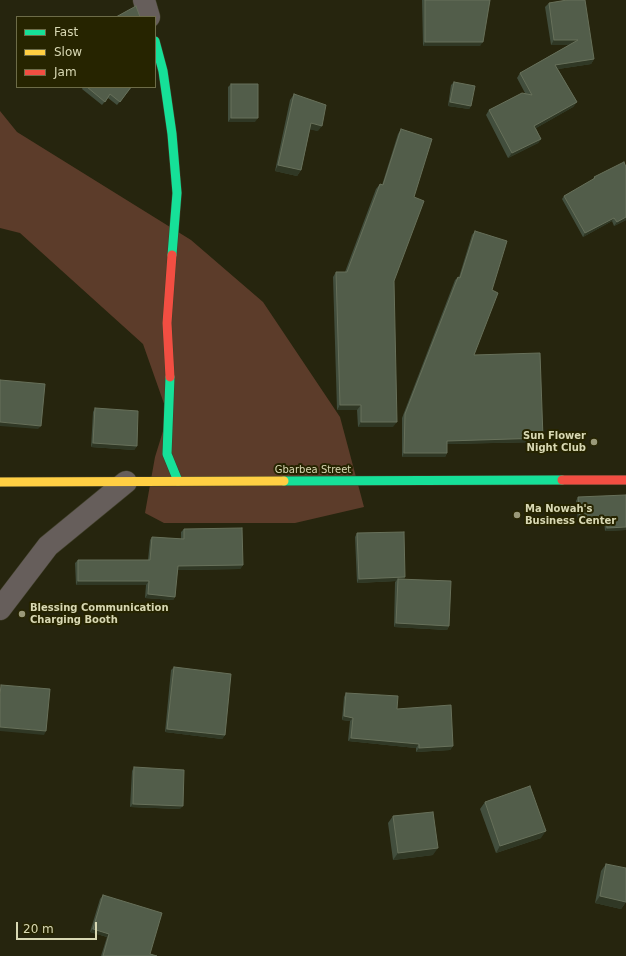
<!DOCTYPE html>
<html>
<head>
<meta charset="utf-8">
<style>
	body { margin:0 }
	#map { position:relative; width:626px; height:956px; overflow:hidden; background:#26250e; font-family:"DejaVu Sans",sans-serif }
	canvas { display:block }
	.legend { position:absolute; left:16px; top:16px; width:140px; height:72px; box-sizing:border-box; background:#262400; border:1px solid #6d6c48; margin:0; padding:5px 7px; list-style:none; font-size:12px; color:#d8d8b3 }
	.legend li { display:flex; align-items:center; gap:8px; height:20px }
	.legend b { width:20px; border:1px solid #6d6c48 }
	.scale { position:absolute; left:16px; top:922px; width:81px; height:18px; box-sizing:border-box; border:2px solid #d8d8b3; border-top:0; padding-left:5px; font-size:12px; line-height:14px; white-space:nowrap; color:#d8d8b3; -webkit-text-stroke:3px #262400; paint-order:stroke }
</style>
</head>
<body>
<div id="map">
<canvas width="626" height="956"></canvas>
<ul class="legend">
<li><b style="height:5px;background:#16e098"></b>Fast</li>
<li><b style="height:5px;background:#ffcf43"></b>Slow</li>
<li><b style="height:5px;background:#f24e42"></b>Jam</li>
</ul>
<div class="scale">20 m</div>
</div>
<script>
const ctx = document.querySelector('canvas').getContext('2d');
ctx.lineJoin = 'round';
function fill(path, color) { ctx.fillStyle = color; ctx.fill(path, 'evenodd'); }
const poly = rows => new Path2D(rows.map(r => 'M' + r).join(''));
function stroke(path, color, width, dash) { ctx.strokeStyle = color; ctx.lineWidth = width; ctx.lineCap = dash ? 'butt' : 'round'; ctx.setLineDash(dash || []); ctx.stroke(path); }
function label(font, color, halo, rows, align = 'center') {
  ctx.font = font + ' "DejaVu Sans",sans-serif'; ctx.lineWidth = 4; ctx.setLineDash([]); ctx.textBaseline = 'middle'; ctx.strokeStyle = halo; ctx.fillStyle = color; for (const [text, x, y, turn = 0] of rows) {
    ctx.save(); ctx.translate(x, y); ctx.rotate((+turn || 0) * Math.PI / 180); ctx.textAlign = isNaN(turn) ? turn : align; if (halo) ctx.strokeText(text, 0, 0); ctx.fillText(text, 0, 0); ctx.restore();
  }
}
fill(poly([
	[0,111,17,132,191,240,263,302,340,417,364,507,295,523,164,523,145,513,155,457,168,415,143,344,20,233,0,228]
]), '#5c3c2a');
const street = poly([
	[144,0,149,17],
	[0,609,48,546,126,482]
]);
const fast = poly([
	[155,41,163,71,172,134,177,193,172,255],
	[170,377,167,454,178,481],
	[284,481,562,480]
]);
const slow = poly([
	[0,482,284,481]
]);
const jam = poly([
	[170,377,167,323,172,255],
	[562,480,626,480]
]);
stroke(street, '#41402a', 23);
stroke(fast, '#41402a', 10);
stroke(slow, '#41402a', 10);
stroke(jam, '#41402a', 10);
stroke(street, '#665e5b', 22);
stroke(fast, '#16e098', 9);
stroke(slow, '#ffcf43', 9);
stroke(jam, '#f24e42', 9);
fill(poly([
	[422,0,490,0,480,46,423,46],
	[549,3,594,59,591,64,558,69,577,102,573,107,536,128,541,139,538,143,508,158,486,115,489,110,525,93,517,78,520,73,569,45,551,45,545,7],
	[454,82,471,106,469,109,448,106,451,85],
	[231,84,255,122,228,122,228,87],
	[83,87,132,87,117,105,108,98,102,105,82,89],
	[294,94,318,131,310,129,301,170,297,176,275,171,290,100],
	[401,129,414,197,394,281,393,427,358,427,357,410,337,410,333,277,336,272,345,272,376,189,380,184,382,185,398,134],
	[594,177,626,220,614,226,612,221,583,237,562,199,564,196,593,180],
	[475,231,492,290,474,355,540,442,447,444,447,453,445,457,402,457,402,418,455,280,458,277,459,277,472,235],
	[95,408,137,446,134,450,91,447,93,412],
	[578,497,626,530,605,531,604,520,578,522,576,501],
	[184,529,243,565,240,569,177,570,175,597,173,600,145,598,146,585,76,585,75,563,78,560,148,560,150,540,152,537,181,539,181,532],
	[357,533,405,577,404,579,449,626,447,630,394,627,395,582,396,581,357,583,355,537],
	[174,667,225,735,222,739,165,732,171,670],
	[346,693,397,709,453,746,450,750,416,752,416,748,348,741,350,721,342,720,344,697],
	[134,767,180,809,130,807,132,771],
	[485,802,541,838,496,853,480,809],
	[393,816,433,855,393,860,388,823],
	[606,864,626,902,621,909,595,903,601,871],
	[103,895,150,954,157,956,101,956,107,937,90,932,100,899]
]), '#424e3d');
fill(poly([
	[554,40,578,40,574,45,551,45],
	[425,42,483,42,480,46,423,46],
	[594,59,591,64,552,70,555,65],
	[450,102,471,106,469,109,448,106],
	[577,102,573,107,531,131,534,126],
	[231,118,258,118,255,122,228,122],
	[311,123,322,126,318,131,307,129],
	[541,139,538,143,508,158,512,153],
	[278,165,301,170,297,176,275,171],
	[626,217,626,220,614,226,617,222],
	[614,218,612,221,583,237,585,233],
	[340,405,361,405,357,410,337,410],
	[0,422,41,426,38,429,0,426],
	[361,422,397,422,393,427,358,427],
	[543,438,540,442,445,444,447,441],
	[93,443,137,446,134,450,91,447],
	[404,453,447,453,445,457,402,457],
	[606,516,604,520,578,522,580,518],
	[626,527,626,530,605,531,607,528],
	[243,565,240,569,175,570,178,566],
	[405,577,403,581,398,579,396,581,357,583,359,579],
	[78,581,149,581,146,585,76,585],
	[148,594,175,597,173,600,145,598],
	[396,623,449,626,447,630,394,627],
	[344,716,353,718,350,721,342,720],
	[0,727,46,731,44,735,0,731],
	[167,729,225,735,222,739,165,732],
	[351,738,419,744,416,748,348,741],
	[453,746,450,750,416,752,419,748],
	[133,804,183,806,180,809,130,807],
	[546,831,541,838,496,853,500,846],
	[438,848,433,855,393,860,398,853],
	[600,896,626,902,621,909,595,903],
	[93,929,109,934,107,937,90,932]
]), '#303825');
const building = poly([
	[425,0,490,0,483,42,425,42,425,0],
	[567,0,585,0,594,59,555,65,577,102,534,126,541,139,512,153,489,110,522,93,532,95,520,73,578,40,554,40,549,3,567,0],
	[136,6,140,17,116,17,136,6],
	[454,82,475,86,471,106,450,102,454,82],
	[231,84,258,84,258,118,231,118,231,84],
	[87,87,131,87,120,102,110,94,105,102,87,87],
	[294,94,326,105,322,126,311,123,301,170,278,165,294,94],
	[401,129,432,139,414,197,424,201,394,281,397,422,361,422,361,405,340,405,336,272,347,272,380,184,383,185,401,129],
	[624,162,626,167,626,217,617,222,614,218,585,233,564,196,595,178,594,177,624,162],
	[475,231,507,241,492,290,498,293,474,355,540,353,543,438,447,441,447,453,404,453,405,414,458,277,460,278,475,231],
	[0,380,45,384,41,426,0,422,0,380],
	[95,408,138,411,137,446,93,443,95,408],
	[626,495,626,527,607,528,606,516,580,518,578,497,626,495],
	[242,528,243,565,178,566,175,597,148,594,149,581,78,581,78,560,150,560,152,537,184,539,184,529,242,528],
	[404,532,405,577,359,579,357,533,404,532],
	[398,579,451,581,449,626,396,623,398,579],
	[174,667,231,674,225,735,167,729,174,667],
	[1,685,50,689,46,731,0,727,0,695,1,685],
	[346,693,398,696,397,709,451,705,453,746,419,748,419,744,351,738,353,718,344,716,346,693],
	[134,767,184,770,183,806,133,804,134,767],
	[530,786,546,831,500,846,485,802,530,786],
	[433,812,438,848,398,853,393,816,433,812],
	[606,864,626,868,626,902,600,896,606,864],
	[103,895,162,913,150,954,157,956,103,956,109,934,93,929,103,895]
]);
fill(building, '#525d4a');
stroke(building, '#67705a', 1);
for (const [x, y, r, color] of [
	[594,442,4,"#9a9979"],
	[517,515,4,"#9a9979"],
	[22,614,4,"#9a9979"]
]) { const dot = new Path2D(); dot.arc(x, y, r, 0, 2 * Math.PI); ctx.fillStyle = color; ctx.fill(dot); stroke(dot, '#262400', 1.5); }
label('bold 10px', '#d8d8b3', '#262400', [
	["Sun Flower",586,436,"right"],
	["Night Club",586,448,"right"],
	["Ma Nowah's",525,509],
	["Business Center",525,521],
	["Blessing Communication",30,608],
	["Charging Booth",30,620]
], 'left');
label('10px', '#d8d8b3', '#262400', [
	["Gbarbea Street",313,470]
]);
</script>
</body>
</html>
